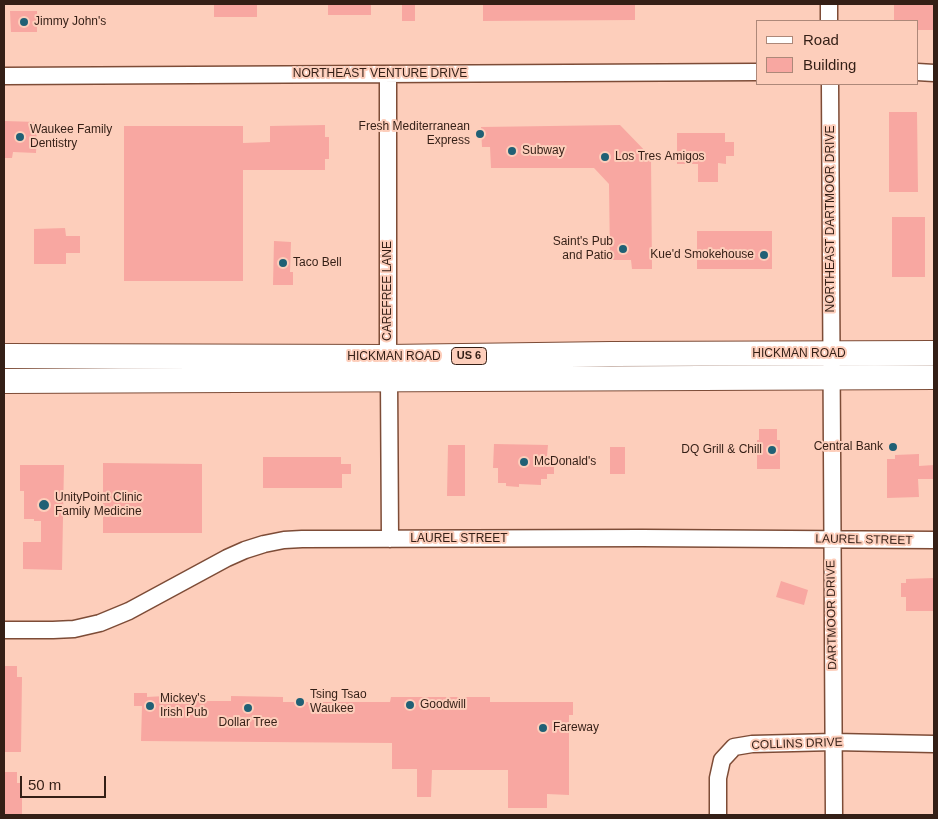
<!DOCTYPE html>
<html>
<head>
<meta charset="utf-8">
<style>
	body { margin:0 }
	#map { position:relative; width:938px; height:819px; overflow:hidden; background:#fdcebb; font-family:Helvetica,sans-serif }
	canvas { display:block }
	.frame { position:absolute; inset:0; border:5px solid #341f16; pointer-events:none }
	.legend { position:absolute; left:756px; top:20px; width:162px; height:65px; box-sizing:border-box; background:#fdcebb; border:1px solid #ad8879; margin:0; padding:6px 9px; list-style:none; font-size:15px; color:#341f16 }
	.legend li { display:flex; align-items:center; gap:10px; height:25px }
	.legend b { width:25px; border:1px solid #ad8879 }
	.scale { position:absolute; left:20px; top:776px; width:86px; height:22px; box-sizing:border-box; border:2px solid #341f16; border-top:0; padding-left:6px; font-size:15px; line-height:18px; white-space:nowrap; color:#341f16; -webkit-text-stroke:4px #fdcebb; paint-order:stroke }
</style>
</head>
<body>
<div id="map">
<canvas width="938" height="819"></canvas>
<div class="frame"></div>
<ul class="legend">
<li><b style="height:6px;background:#fff"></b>Road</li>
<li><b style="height:14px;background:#f8a7a1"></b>Building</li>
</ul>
<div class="scale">50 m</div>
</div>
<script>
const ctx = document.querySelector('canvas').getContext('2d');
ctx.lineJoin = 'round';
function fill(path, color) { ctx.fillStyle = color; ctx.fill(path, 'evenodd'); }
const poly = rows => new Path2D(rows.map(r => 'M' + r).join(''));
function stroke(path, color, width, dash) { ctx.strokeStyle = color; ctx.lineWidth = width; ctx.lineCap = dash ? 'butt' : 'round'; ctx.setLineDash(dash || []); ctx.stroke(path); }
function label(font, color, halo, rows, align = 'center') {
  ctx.font = font + ' Helvetica,sans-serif'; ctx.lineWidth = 4; ctx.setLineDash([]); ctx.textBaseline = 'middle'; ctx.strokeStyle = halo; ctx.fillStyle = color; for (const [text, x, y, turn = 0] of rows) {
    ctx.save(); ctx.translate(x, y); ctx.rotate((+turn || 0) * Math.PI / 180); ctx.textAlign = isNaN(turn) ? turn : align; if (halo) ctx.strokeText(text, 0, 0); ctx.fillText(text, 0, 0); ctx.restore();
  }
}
fill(poly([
	[214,4,257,4,257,17,214,17],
	[328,4,371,4,371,15,328,15],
	[402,4,415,4,415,21,402,21],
	[483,4,635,4,635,20,483,21],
	[894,4,934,4,934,30,917,30,917,21,894,21],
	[10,11,37,11,37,32,11,32],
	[889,112,917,112,918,192,889,192],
	[4,121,37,122,36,153,13,152,12,158,4,158],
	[325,125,325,137,329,137,329,159,325,159,325,170,243,170,243,281,124,281,124,126,243,126,243,143,270,142,270,126],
	[620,125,651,157,652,269,632,269,631,260,610,260,609,184,594,168,491,168,490,147,482,147,481,127],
	[677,133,725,133,725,142,734,142,734,156,726,156,726,164,718,163,718,182,698,182,698,164,677,164],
	[892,217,925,217,925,277,892,277],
	[65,228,66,236,80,236,80,253,66,253,66,264,34,264,34,229],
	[697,231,772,231,772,269,697,269],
	[274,241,291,242,290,272,293,272,293,285,273,285],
	[759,429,777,429,777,440,780,440,780,469,757,469,757,440,759,440],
	[494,444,548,445,547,456,554,456,554,474,547,474,547,479,541,479,541,485,519,484,519,487,506,486,506,483,498,483,498,468,493,468],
	[448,445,465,445,465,496,447,496],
	[610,447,625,447,625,474,610,474],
	[919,454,919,466,934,465,934,479,918,479,919,497,887,498,887,459,895,459,895,455],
	[263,457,341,457,341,464,351,464,351,474,342,474,342,488,263,488],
	[103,463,202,464,202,533,103,533],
	[20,465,64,465,62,570,23,569,23,542,41,542,41,521,34,521,34,519,24,519,24,491,20,491],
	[934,578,934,611,906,611,906,597,901,597,901,583,906,583,906,579],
	[781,581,808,590,804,605,776,597],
	[4,666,17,666,17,677,22,677,21,752,4,752],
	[134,693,147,693,147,697,165,696,165,701,231,701,231,696,283,697,283,702,390,702,391,697,490,697,490,702,573,702,573,715,569,715,569,795,547,794,547,808,508,808,508,770,432,770,431,797,417,797,417,769,392,769,392,743,141,741,142,706,134,706],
	[4,772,17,772,17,783,22,783,22,815,4,815]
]), '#f8a7a1');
const minor = poly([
	[829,4,829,21],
	[917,72,934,73],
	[388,74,388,357,389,379,390,539],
	[4,76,757,72],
	[830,84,834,815],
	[4,630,53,630,74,629,100,623,129,611,227,558,245,550,264,544,284,540,302,539,642,538,934,540],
	[718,815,718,778,722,760,734,747,752,744,834,742,934,744]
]);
const highway = poly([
	[4,356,388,357,611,354,934,353],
	[4,381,934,377]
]);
stroke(minor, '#7d4c37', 19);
stroke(highway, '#7d4c37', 26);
stroke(minor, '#fff', 16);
stroke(highway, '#fff', 24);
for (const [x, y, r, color] of [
	[24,22,5,"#206075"],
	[480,134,5,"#206075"],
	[20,137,5,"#206075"],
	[512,151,5,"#206075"],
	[605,157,5,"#206075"],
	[623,249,5,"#206075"],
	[764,255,5,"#206075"],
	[283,263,5,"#206075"],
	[893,447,5,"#206075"],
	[772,450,5,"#206075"],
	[524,462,5,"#206075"],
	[44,505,6,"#206075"],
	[300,702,5,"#206075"],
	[410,705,5,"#206075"],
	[150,706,5,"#206075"],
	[248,708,5,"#206075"],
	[543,728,5,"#206075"]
]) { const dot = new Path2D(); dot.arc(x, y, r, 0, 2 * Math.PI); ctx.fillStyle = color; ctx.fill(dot); stroke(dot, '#fdcebb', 2); }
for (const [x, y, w] of [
	[469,356,35]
]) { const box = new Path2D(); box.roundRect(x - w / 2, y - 8.5, w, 17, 4); ctx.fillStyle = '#fdcebb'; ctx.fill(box); stroke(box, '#341f16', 1); }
label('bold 11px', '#341f16', null, [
	["US 6",469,356]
]);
label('12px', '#341f16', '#fdcebb', [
	["Jimmy John's",34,22],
	["Fresh Mediterranean",470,127,"right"],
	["Express",470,141,"right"],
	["Waukee Family",30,130],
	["Dentistry",30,144],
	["Subway",522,151],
	["Los Tres Amigos",615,157],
	["Saint's Pub",613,242,"right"],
	["and Patio",613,256,"right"],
	["Kue'd Smokehouse",754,255,"right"],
	["Taco Bell",293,263],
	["Central Bank",883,447,"right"],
	["DQ Grill & Chill",762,450,"right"],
	["McDonald's",534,462],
	["UnityPoint Clinic",55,498],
	["Family Medicine",55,512],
	["Tsing Tsao",310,695],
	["Waukee",310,709],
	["Mickey's",160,699],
	["Irish Pub",160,713],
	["Goodwill",420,705],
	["Dollar Tree",248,723,"center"],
	["Fareway",553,728]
], 'left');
label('12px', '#341f16', '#fdcebb', [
	["NORTHEAST VENTURE DRIVE",380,74],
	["NORTHEAST DARTMOOR DRIVE",831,219,-90],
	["CAREFREE LANE",388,291,-90],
	["HICKMAN ROAD",799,354],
	["HICKMAN ROAD",394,357],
	["LAUREL STREET",459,539],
	["LAUREL STREET",864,540,1],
	["DARTMOOR DRIVE",832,615,-91],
	["COLLINS DRIVE",797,744,-2]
]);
</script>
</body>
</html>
